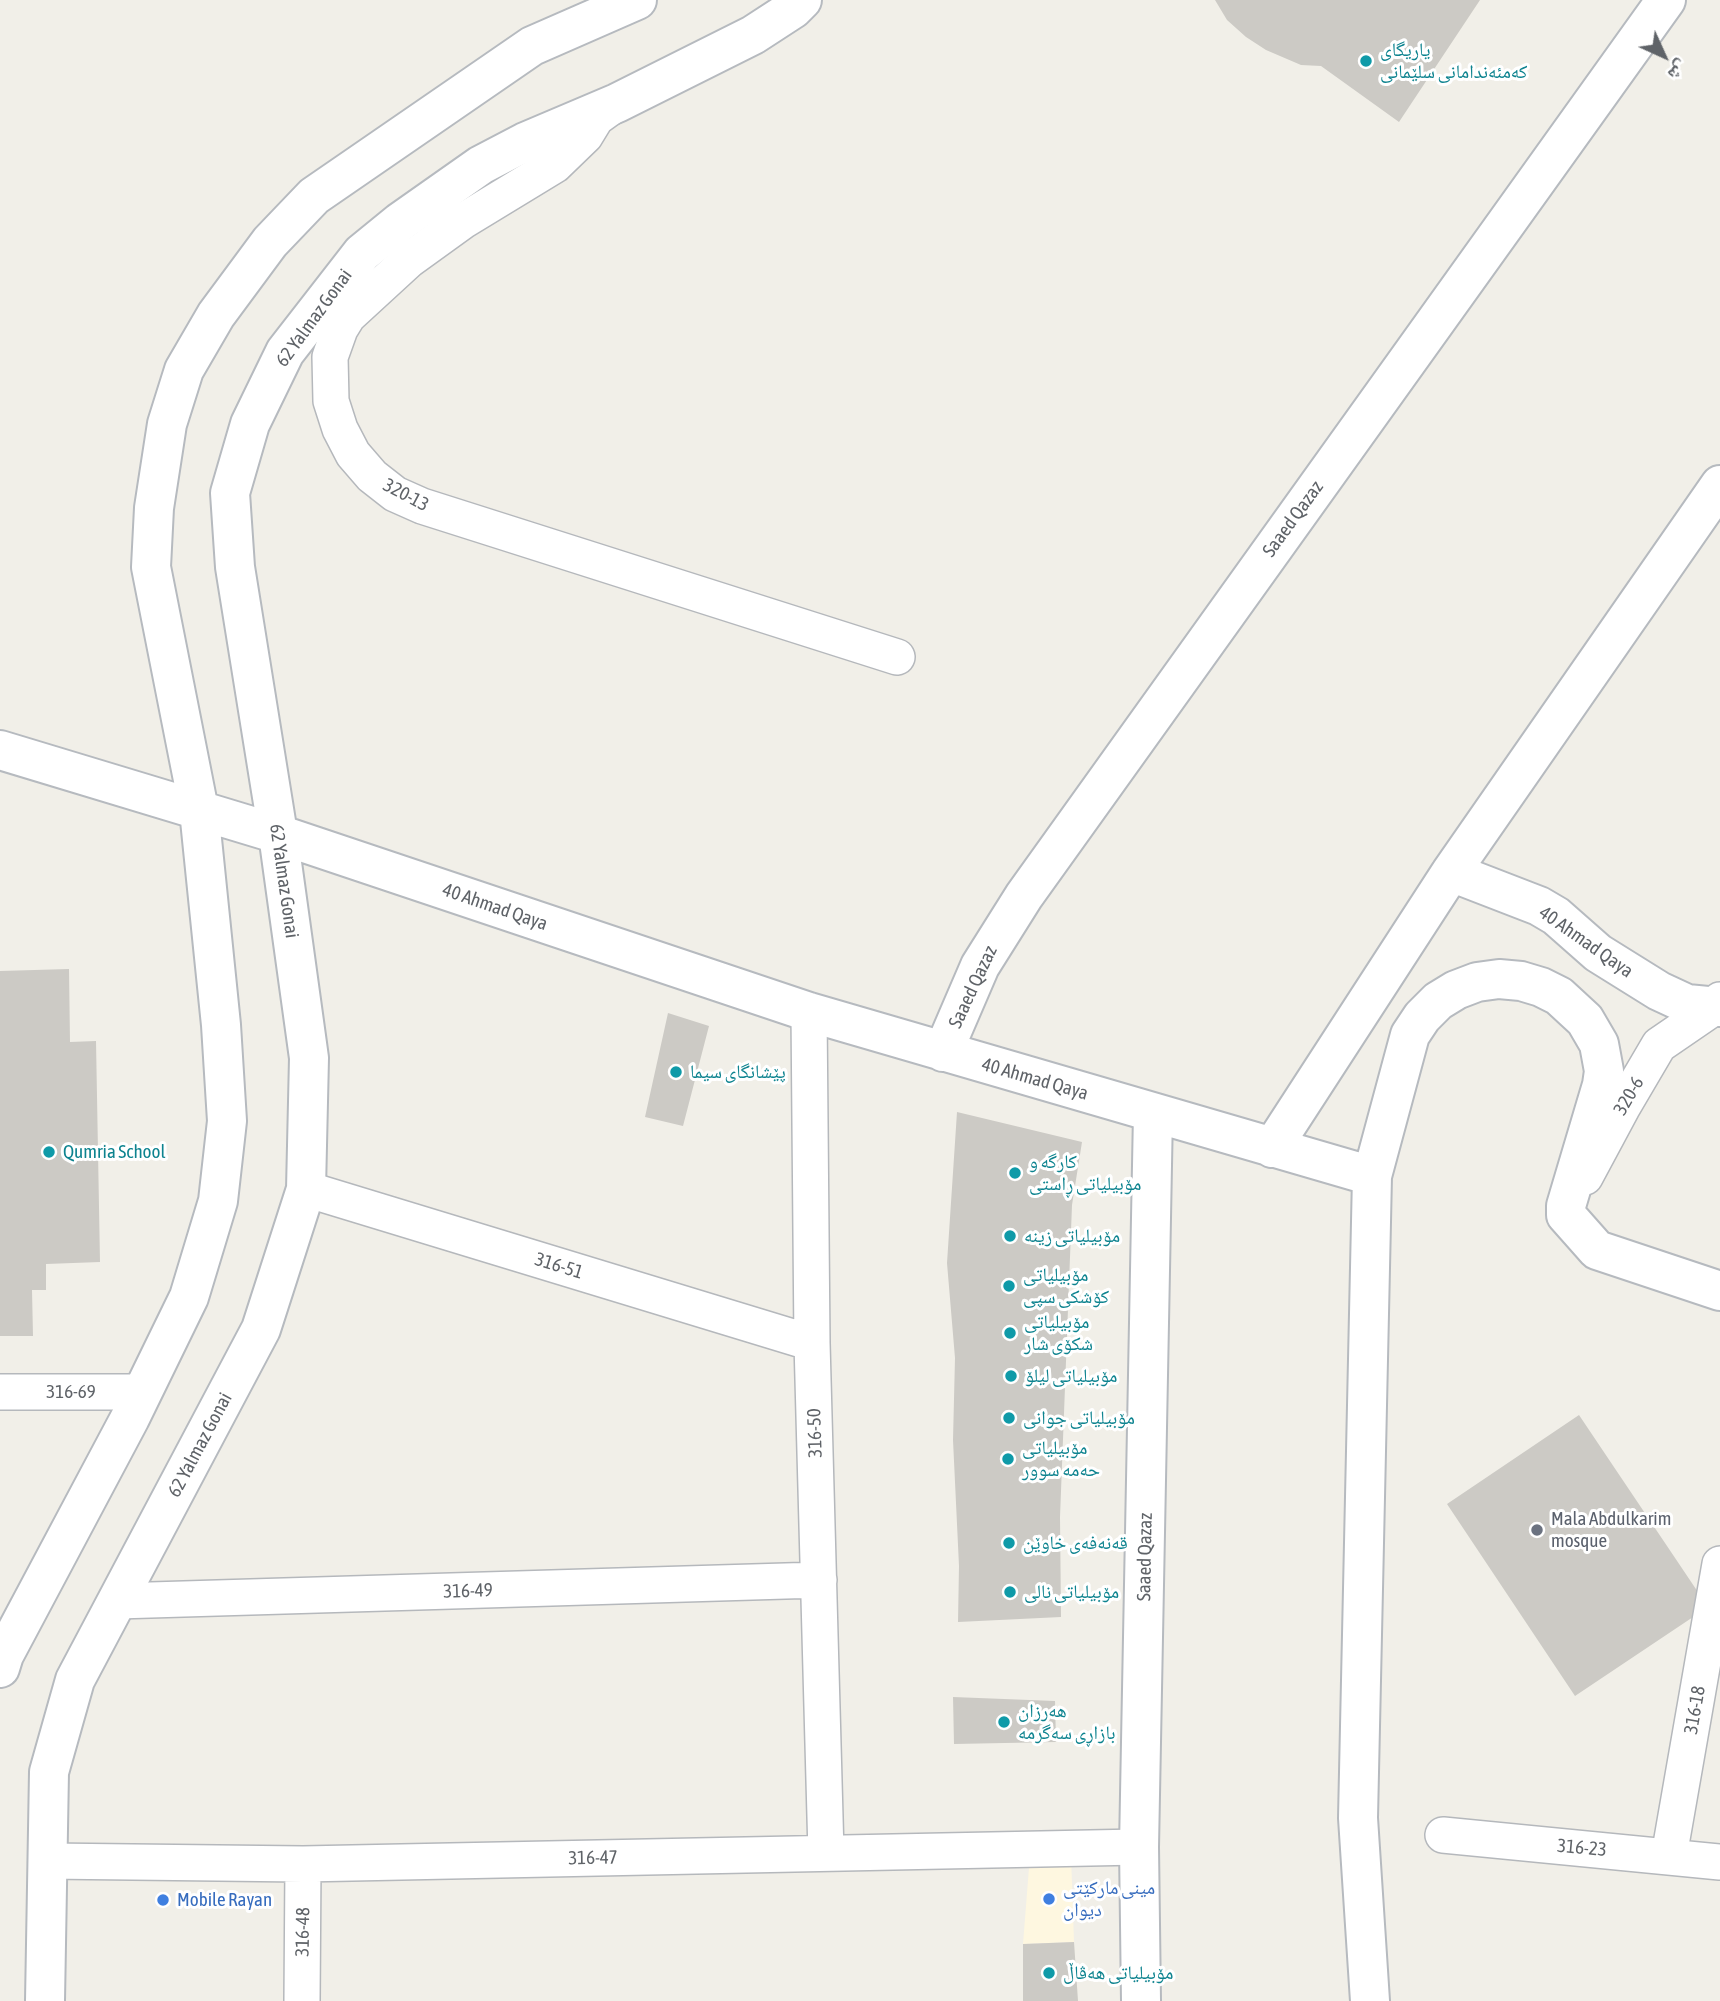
<!DOCTYPE html>
<html>
<head>
<meta charset="utf-8">
<style>
	body { margin:0 }
	#map { position:relative; width:1720px; height:2001px; overflow:hidden; background:#f1efe8; font-family:"Asap Condensed","Noto Naskh Arabic",sans-serif }
	canvas { display:block }
	.north { position:absolute; left:1629px; top:21px; width:70px; height:70px; -webkit-text-stroke:5px #fff; paint-order:stroke; rotate:135deg; font-size:19px; font-weight:700; line-height:28px; text-align:center; color:#5f6368 }
	.north::after { content:''; display:block; margin:auto; width:24px; height:32px; background:#5f6368; clip-path:polygon(50% 0,100% 100%,50% 72%,0 100%) }
</style>
</head>
<body>
<div id="map">
<canvas width="1720" height="2001"></canvas>
<div class="north">ش</div>
</div>
<script>
const ctx = document.querySelector('canvas').getContext('2d');
ctx.lineJoin = 'round';
function fill(path, color) { ctx.fillStyle = color; ctx.fill(path, 'evenodd'); }
const poly = rows => new Path2D(rows.map(r => 'M' + r).join(''));
function stroke(path, color, width, dash) { ctx.strokeStyle = color; ctx.lineWidth = width; ctx.lineCap = dash ? 'butt' : 'round'; ctx.setLineDash(dash || []); ctx.stroke(path); }
function label(font, color, halo, rows, align = 'center') {
  ctx.font = font + ' "Asap Condensed","Noto Naskh Arabic",sans-serif'; ctx.lineWidth = 6; ctx.setLineDash([]); ctx.textBaseline = 'middle'; ctx.strokeStyle = halo; ctx.fillStyle = color; for (const [text, x, y, turn = 0] of rows) {
    ctx.save(); ctx.translate(x, y); ctx.rotate((+turn || 0) * Math.PI / 180); ctx.textAlign = isNaN(turn) ? turn : align; if (halo) ctx.strokeText(text, 0, 0); ctx.fillText(text, 0, 0); ctx.restore();
  }
}
fill(poly([
	[1030,1855,1071,1855,1074,1942,1023,1944]
]), '#fef7e0');
fill(poly([
	[1215,0,1480,0,1399,122,1321,66,1301,65,1266,50,1246,37,1227,20],
	[69,969,70,1042,96,1041,100,1262,46,1264,46,1290,32,1290,33,1336,0,1336,0,971],
	[668,1013,709,1026,683,1126,645,1117],
	[957,1112,1082,1142,1072,1205,1060,1517,1061,1617,958,1622,959,1566,953,1440,955,1358,947,1263],
	[1579,1415,1708,1607,1575,1696,1447,1504],
	[953,1697,1055,1701,1056,1742,954,1744],
	[1074,1942,1078,2001,1023,2001,1023,1944]
]), '#cccac5');
const street = poly([
	[614,105,596,118,585,136,555,165,463,221,409,260,348,316,340,329,330,357,331,401,340,429,353,454,372,476,395,494,422,506,897,657],
	[809,1012,812,1343,826,1853],
	[1585,1177,1622,1108,1659,1045,1716,1006,1720,1000],
	[306,1189,812,1343],
	[0,1392,143,1392],
	[117,1601,819,1580],
	[1443,1835,1720,1862],
	[1669,1856,1720,1564],
	[47,1861,303,1864,1139,1847],
	[302,2001,303,1864]
]);
const secondary = poly([
	[0,750,278,834,809,1012,1372,1176],
	[1451,872,1539,906,1556,916,1598,953,1659,991,1687,1004,1720,1007],
	[943,1052,980,966,1024,896,1666,0],
	[1272,1148,1451,872,1720,485],
	[0,1668,4,1655,130,1418,189,1297,218,1201,227,1121,221,1025,199,810,151,567,154,508,167,424,184,370,216,315,270,242,314,196,532,46,637,0],
	[45,2001,49,1772,75,1680,261,1329,306,1189,309,1058,278,834,235,567,230,493,250,424,285,352,362,253,400,222,481,165,525,142,617,103,753,35,793,9,802,0],
	[1141,2001,1139,1847,1153,1113],
	[1370,2001,1358,1818,1372,1176,1410,1035,1422,1017,1438,1001,1456,990,1477,982,1499,979,1521,981,1541,987,1559,996,1585,1020,1599,1044,1604,1071,1602,1085,1566,1206,1566,1215,1597,1250,1720,1291]
]);
stroke(street, '#b5b8bc', 38);
stroke(secondary, '#b6babf', 42);
stroke(street, '#fff', 35);
stroke(secondary, '#fff', 38);
for (const [x, y, r, color] of [
	[1366,61,7,"#0f9aa8"],
	[676,1072,7,"#0f9aa8"],
	[49,1152,7,"#0f9aa8"],
	[1015,1173,7,"#0f9aa8"],
	[1010,1236,7,"#0f9aa8"],
	[1009,1286,7,"#0f9aa8"],
	[1010,1333,7,"#0f9aa8"],
	[1011,1376,7,"#0f9aa8"],
	[1009,1418,7,"#0f9aa8"],
	[1008,1459,7,"#0f9aa8"],
	[1537,1530,7,"#6b7280"],
	[1009,1543,7,"#0f9aa8"],
	[1010,1592,7,"#0f9aa8"],
	[1004,1722,7,"#0f9aa8"],
	[1049,1899,7,"#3f7fe0"],
	[163,1900,7,"#3f7fe0"],
	[1049,1973,7,"#0f9aa8"]
]) { const dot = new Path2D(); dot.arc(x, y, r, 0, 2 * Math.PI); ctx.fillStyle = color; ctx.fill(dot); stroke(dot, '#fff', 2.5); }
label('19px', '#0d838f', '#fff', [
	["یاریگای",1380,50],
	["کەمئەندامانی سلێمانی",1380,72],
	["پێشانگای سیما",690,1072],
	["Qumria School",63,1152],
	["کارگە و",1029,1162],
	["مۆبیلیاتی ڕاستی",1029,1184],
	["مۆبیلیاتی زینە",1024,1236],
	["مۆبیلیاتی",1023,1275],
	["کۆشکی سپی",1023,1297],
	["مۆبیلیاتی",1024,1322],
	["شکۆی شار",1024,1344],
	["مۆبیلیاتی لیلۆ",1025,1376],
	["مۆبیلیاتی جوانی",1023,1418],
	["مۆبیلیاتی",1022,1448],
	["حەمە سوور",1022,1470],
	["قەنەفەی خاوێن",1023,1543],
	["مۆبیلیاتی نالی",1024,1592],
	["هەرزان",1018,1711],
	["بازاڕی سەگرمە",1018,1733],
	["مۆبیلیاتی هەڤاڵ",1063,1973]
], 'left');
label('19px', '#5f6368', '#fff', [
	["62 Yalmaz Gonai",314,318,-54],
	["320-13",406,495,28],
	["Saaed Qazaz",1293,519,-54],
	["62 Yalmaz Gonai",284,881,82],
	["40 Ahmad Qaya",495,907,19],
	["40 Ahmad Qaya",1586,942,35],
	["Saaed Qazaz",973,987,-65],
	["40 Ahmad Qaya",1035,1079,16],
	["320-6",1629,1096,-60],
	["316-51",559,1266,17],
	["316-69",71,1392],
	["316-50",815,1433,-92],
	["62 Yalmaz Gonai",200,1445,-62],
	["Saaed Qazaz",1145,1557,-89],
	["316-49",468,1591,-2],
	["316-18",1695,1710,-80],
	["316-23",1582,1848,5],
	["316-47",593,1858,-1],
	["316-48",303,1932,-89]
]);
label('19px', '#5b616d', '#fff', [
	["Mala Abdulkarim",1551,1519],
	["mosque",1551,1541]
], 'left');
label('19px', '#366cbe', '#fff', [
	["مینی مارکێتی",1063,1888],
	["دیوان",1063,1910],
	["Mobile Rayan",177,1900]
], 'left');
</script>
</body>
</html>
